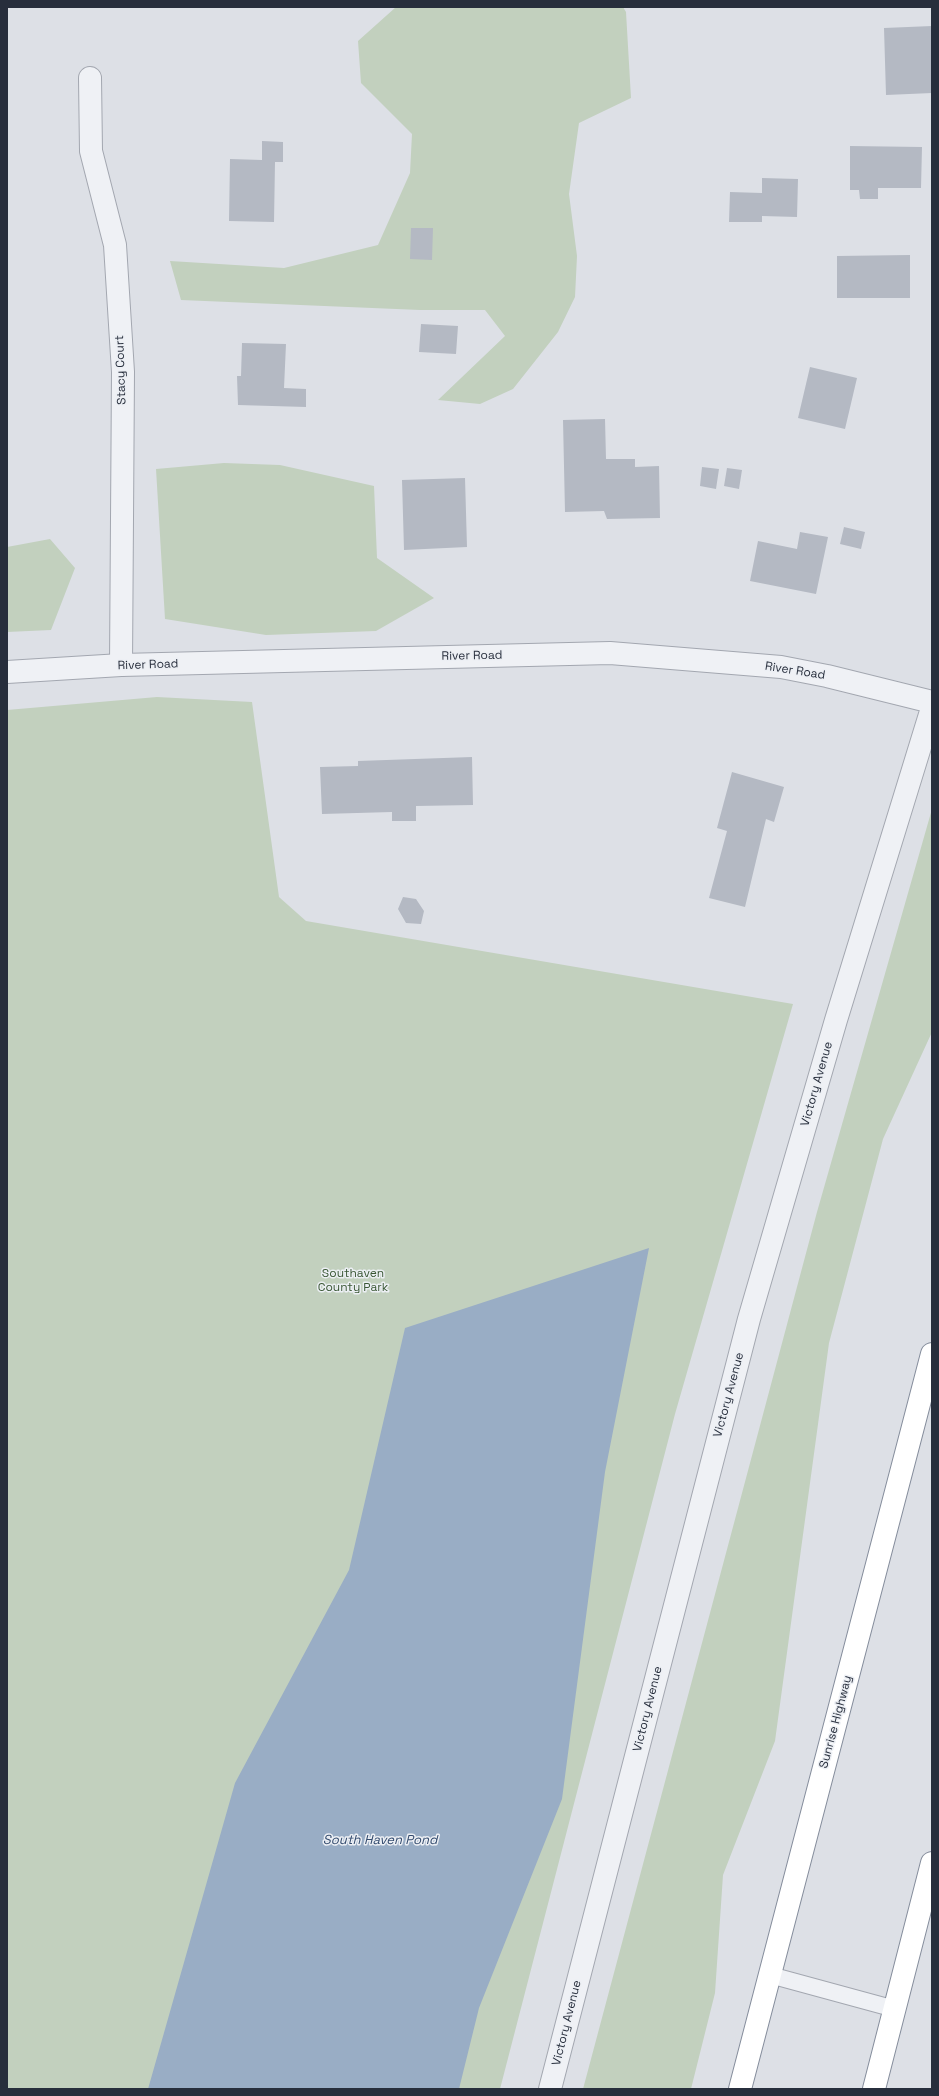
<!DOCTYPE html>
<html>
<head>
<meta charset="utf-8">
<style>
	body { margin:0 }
	#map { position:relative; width:939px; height:2096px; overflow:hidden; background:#dde0e6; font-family:"Space Grotesk",sans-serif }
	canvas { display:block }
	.frame { position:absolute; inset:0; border:8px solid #272e3c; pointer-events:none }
</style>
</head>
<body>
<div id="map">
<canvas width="939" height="2096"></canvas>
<div class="frame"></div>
</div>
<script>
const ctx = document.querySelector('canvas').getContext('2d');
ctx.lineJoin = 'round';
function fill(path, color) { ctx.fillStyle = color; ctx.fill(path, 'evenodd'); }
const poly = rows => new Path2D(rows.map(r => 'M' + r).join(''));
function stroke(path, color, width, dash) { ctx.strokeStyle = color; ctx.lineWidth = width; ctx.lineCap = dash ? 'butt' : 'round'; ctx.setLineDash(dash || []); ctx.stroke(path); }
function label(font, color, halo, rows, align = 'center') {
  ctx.font = font + ' "Space Grotesk",sans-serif'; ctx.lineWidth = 3; ctx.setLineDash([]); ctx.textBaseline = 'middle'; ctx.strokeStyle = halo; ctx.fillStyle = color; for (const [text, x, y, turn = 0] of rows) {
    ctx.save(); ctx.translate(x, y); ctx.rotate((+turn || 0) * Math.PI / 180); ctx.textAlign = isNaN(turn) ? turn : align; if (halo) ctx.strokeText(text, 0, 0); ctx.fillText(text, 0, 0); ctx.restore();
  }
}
fill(poly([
	[396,7,623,7,626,12,631,98,579,123,569,194,577,256,575,297,558,332,513,389,480,404,438,400,505,336,485,310,420,310,181,300,170,261,284,268,378,245,410,173,412,134,361,83,358,41],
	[224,463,280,465,374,486,377,558,434,598,376,631,266,635,165,619,156,469],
	[50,539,75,568,51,630,7,632,7,547],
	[157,697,252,702,279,897,306,921,793,1004,675,1414,500,2089,7,2089,7,710],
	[932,809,932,1032,883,1139,829,1343,775,1741,723,1875,715,1993,691,2089,583,2089,817,1212]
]), '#c2d0be');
fill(poly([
	[649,1248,605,1472,562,1799,479,2008,459,2089,148,2089,235,1783,349,1570,405,1328]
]), '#99adc5');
fill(poly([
	[932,26,932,93,886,95,884,28],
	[262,141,283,142,283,162,275,162,274,222,229,221,230,159,262,160],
	[850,146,922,147,921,188,878,188,878,199,860,199,859,190,850,190],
	[762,178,798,179,797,217,762,216,762,222,729,222,730,192,762,193],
	[411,228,433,228,432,260,410,259],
	[910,255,910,298,837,298,837,256],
	[421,324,458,326,456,354,419,352],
	[242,343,286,344,284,388,306,389,306,407,238,405,237,376,241,376],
	[810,367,857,378,845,429,798,418],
	[605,419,606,459,635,459,635,467,659,466,660,518,607,519,604,511,565,512,563,420],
	[702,467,719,469,716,489,700,486],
	[727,468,742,470,739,489,724,486],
	[465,478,467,547,404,550,402,480],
	[844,527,865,532,861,549,840,544],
	[800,532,828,537,816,594,750,581,758,541,797,549],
	[472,757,473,805,416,806,416,821,392,821,392,812,322,814,320,767,358,766,358,761],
	[732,772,784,787,774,822,766,819,745,907,709,898,727,831,717,828],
	[403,897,416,899,424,911,421,924,406,923,398,909]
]), '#b4b9c3');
const service = poly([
	[770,1975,895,2009]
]);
const minor = poly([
	[90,78,91,151,115,245,123,372,121,665]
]);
const tertiary = poly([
	[7,672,121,665,610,653,781,667,827,676,932,702],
	[550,2089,749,1319,836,1020,932,708]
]);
const motorway = poly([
	[740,2089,932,1354],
	[874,2089,932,1863]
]);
stroke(service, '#a3a7b0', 18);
stroke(minor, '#a3a7b0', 24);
stroke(tertiary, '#a3a7b0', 24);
stroke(motorway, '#858d9c', 24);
stroke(service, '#eff1f5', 16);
stroke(minor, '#eff1f5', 22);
stroke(tertiary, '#eff1f5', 22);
stroke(motorway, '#fff', 22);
label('12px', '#272e3c', '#eceff4', [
	["Stacy Court",121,370,-92],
	["River Road",472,656,-1],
	["River Road",148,665,-2],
	["River Road",795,671,9],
	["Victory Avenue",817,1084,-74],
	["Victory Avenue",729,1395,-75],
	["Victory Avenue",648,1709,-76],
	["Sunrise Highway",836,1722,-75],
	["Victory Avenue",567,2023,-76]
]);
label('12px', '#3a5735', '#eceff4', [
	["Southaven",353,1274],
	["County Park",353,1288]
]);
label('italic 13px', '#334b6e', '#eceff4', [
	["South Haven Pond",380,1840]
]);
</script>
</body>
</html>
